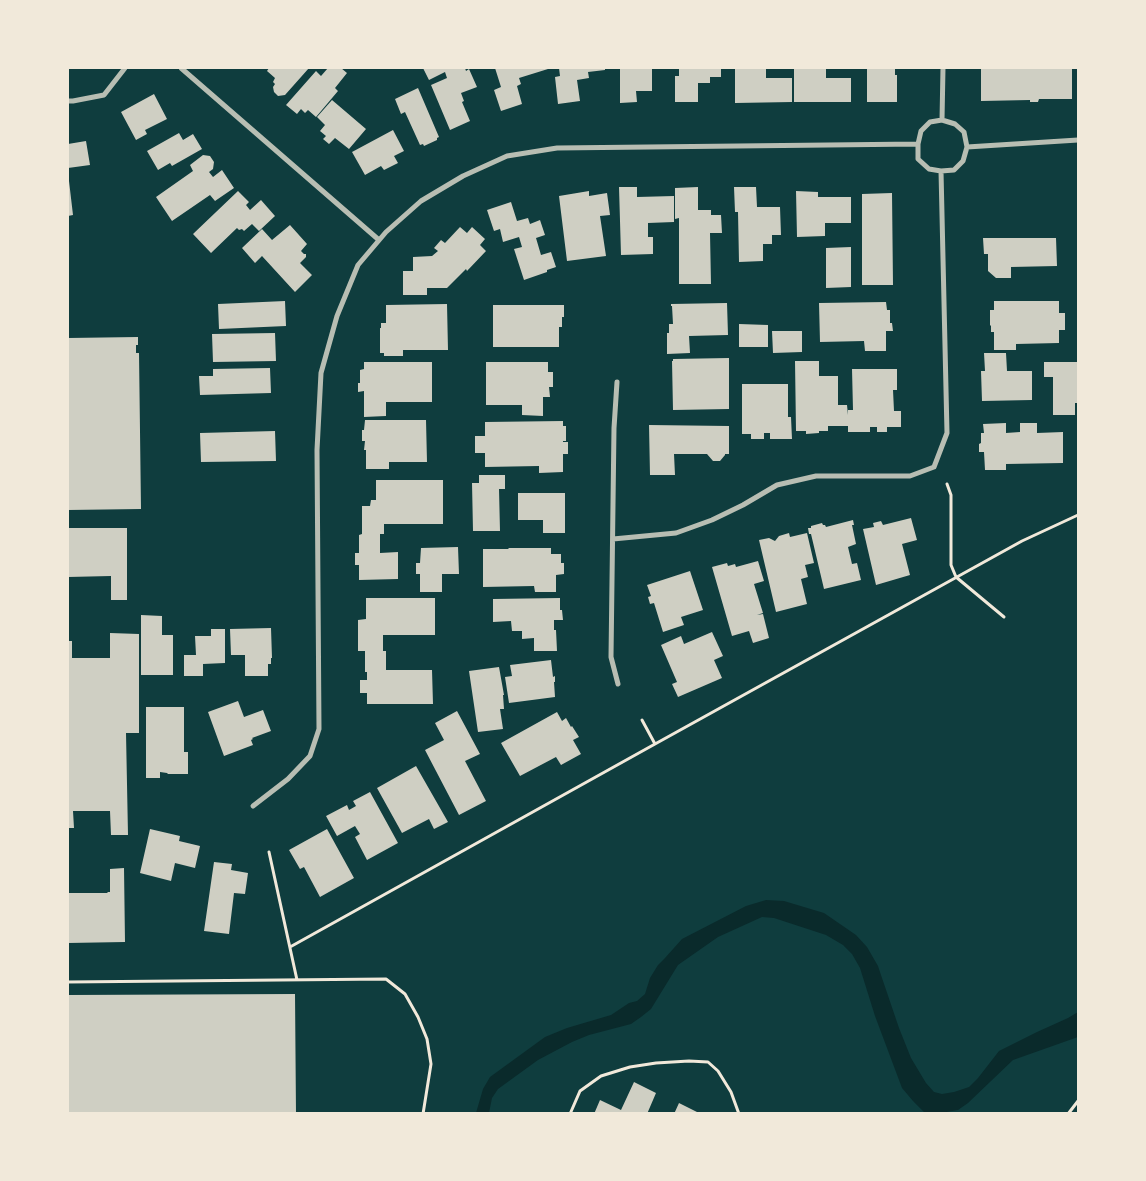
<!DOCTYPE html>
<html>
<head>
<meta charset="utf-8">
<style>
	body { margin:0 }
	#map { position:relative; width:1146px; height:1181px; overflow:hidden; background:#0f3d3e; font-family:"Public Sans",sans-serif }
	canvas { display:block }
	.frame { position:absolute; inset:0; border:69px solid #f1e9da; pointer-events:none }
</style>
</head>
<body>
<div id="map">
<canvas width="1146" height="1181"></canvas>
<div class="frame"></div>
</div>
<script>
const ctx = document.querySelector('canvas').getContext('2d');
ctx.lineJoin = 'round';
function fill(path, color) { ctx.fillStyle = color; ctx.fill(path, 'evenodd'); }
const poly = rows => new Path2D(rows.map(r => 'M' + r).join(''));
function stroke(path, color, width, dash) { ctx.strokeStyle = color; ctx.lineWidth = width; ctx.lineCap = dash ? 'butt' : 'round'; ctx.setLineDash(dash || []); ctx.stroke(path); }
fill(poly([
	[766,900,784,901,824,913,856,935,867,947,878,966,882,978,899,1028,911,1058,926,1083,934,1092,942,1094,954,1092,969,1087,978,1078,999,1051,1037,1032,1068,1018,1078,1012,1078,1037,1013,1060,968,1103,958,1110,941,1113,924,1112,913,1101,902,1088,875,1016,860,968,852,954,843,945,826,935,774,918,762,917,718,937,678,965,651,1009,641,1017,631,1024,589,1035,572,1042,538,1060,498,1089,492,1098,489,1113,476,1113,483,1089,490,1077,545,1037,567,1028,611,1015,629,1003,637,1001,645,994,650,978,658,965,665,958,682,939,746,906]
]), '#0a2a2b');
fill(poly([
	[269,68,309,68,285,95,278,96,274,92,273,87,275,84,273,82,275,78,267,71],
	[328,68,341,68,347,73,335,88,338,91,316,117,308,110,305,113,301,109,297,114,286,105,316,71,321,76],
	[423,68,465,68,466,71,469,69,477,87,461,93,464,101,462,102,470,121,450,130,431,85,447,78,445,72,429,80],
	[495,68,547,68,548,69,519,78,521,84,517,86,522,104,501,111,494,90,501,87],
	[559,68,605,68,605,70,588,72,589,78,577,80,580,101,558,104,555,77,560,76],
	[620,68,652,68,652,91,636,91,637,102,620,103],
	[679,68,721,68,721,77,710,77,710,83,698,83,698,102,675,102,675,76,679,76],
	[735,68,766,68,766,78,792,78,792,102,735,103],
	[794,68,826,68,826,78,851,78,851,102,794,102],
	[867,68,895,68,895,75,897,75,897,102,867,102],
	[981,68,1072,68,1072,99,1039,99,1038,102,1030,102,1030,100,981,101],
	[418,88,439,137,437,138,437,140,424,146,423,144,420,145,405,112,401,114,395,99],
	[154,94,167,119,145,130,147,134,136,140,121,112],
	[332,100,366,129,349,149,335,138,329,144,323,139,326,136,320,131,325,125,317,117],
	[393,130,404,151,394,156,398,163,384,170,381,166,365,175,352,152],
	[179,133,183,140,193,134,202,149,172,166,170,163,158,170,147,151],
	[86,141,90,165,68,168,68,144],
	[203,155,210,156,214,162,213,169,209,172,213,177,222,170,234,188,215,201,210,195,172,221,156,197,193,171,190,165],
	[68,181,69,181,73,215,68,216],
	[619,187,637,187,637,197,674,196,674,222,648,223,648,237,653,237,653,254,621,255],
	[698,187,698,210,711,210,711,215,721,215,722,233,710,233,711,284,679,284,679,218,675,219,675,188],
	[734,187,756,187,757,207,780,207,781,235,772,235,772,244,763,244,763,261,739,262,738,212,735,212],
	[238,191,249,202,246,205,250,210,261,200,275,216,259,231,252,224,244,231,242,229,239,230,237,228,211,253,193,234],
	[589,191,589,196,607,193,610,215,600,216,606,256,567,261,559,196],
	[796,191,818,192,818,197,851,197,851,223,825,223,825,236,797,237],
	[892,193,893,285,862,285,862,194],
	[511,202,517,221,528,218,530,224,540,220,545,235,536,238,541,255,551,252,556,267,547,270,547,272,524,280,514,249,522,247,519,237,503,242,500,229,494,231,487,210],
	[290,225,307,244,301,251,304,254,306,254,306,257,300,263,312,275,295,292,262,256,255,263,242,248,262,229,272,240],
	[460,227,467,233,472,227,485,239,480,245,486,251,467,271,466,269,447,288,427,288,427,295,403,295,403,271,413,271,413,257,432,256,438,251,434,248,441,240,445,243],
	[983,238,1056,238,1057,266,1011,267,1011,278,996,278,988,271,988,254,984,254],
	[851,247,851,287,826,288,826,248],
	[285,301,286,326,219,329,218,304],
	[994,301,1059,301,1059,313,1065,313,1065,330,1059,330,1059,343,1016,344,1016,350,994,350,994,332,991,332,991,325,990,326,990,310,994,310],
	[886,302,887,310,890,310,890,323,892,323,893,331,886,331,886,351,865,351,864,341,820,342,819,303],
	[727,303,728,335,689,336,690,353,667,354,667,333,669,333,669,324,673,324,672,306,671,306,671,304],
	[447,304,448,350,403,350,403,356,384,356,384,353,380,353,380,328,381,328,381,323,386,323,386,305],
	[493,305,564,305,564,317,562,317,562,327,559,327,559,347,493,347],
	[739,324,768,325,768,347,739,347],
	[772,331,802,331,802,352,773,353],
	[275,333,276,361,213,362,212,334],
	[138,337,138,345,136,345,136,353,139,353,141,509,68,510,68,338],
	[984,353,1006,353,1007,371,1032,371,1032,400,982,401,981,371,985,371],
	[729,358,729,409,673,410,672,361,673,361,673,359],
	[795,361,819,361,819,376,838,376,838,405,847,405,848,415,848,410,853,410,852,369,897,369,897,390,893,390,894,411,901,411,901,427,887,427,887,432,877,432,877,427,870,427,870,432,848,432,848,426,828,426,828,431,819,431,819,433,806,434,806,431,796,431],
	[364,362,432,362,432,402,386,402,386,416,364,417,364,391,358,392,358,383,360,383,360,370,364,369],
	[486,362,548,362,548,372,553,372,553,387,549,387,550,397,543,397,543,416,522,415,522,405,486,405],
	[1044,362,1078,362,1078,403,1075,403,1075,415,1053,415,1053,377,1044,377],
	[270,368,271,393,200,395,199,376,213,376,213,369],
	[742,384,788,384,788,417,791,417,792,439,770,439,770,433,764,433,764,439,751,439,751,434,742,434],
	[365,420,426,420,427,462,389,462,389,469,366,469,366,450,364,450,365,441,362,441,362,430,364,430],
	[563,421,563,426,566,426,566,441,563,441,563,442,568,442,568,454,563,454,563,472,539,473,539,466,485,467,485,453,475,453,475,436,485,436,485,422],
	[1006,423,1006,433,1020,432,1020,423,1037,423,1037,433,1063,432,1063,463,1006,464,1006,470,985,470,984,452,979,452,979,444,981,443,981,433,984,433,983,424],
	[649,425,729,426,729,454,725,454,725,455,720,461,713,461,707,454,674,454,675,475,650,475],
	[275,431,276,461,201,462,200,433],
	[479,475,505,475,505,489,499,489,500,531,473,531,472,483,479,483],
	[376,480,443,480,443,524,384,524,384,534,380,534,380,553,398,552,398,579,359,580,359,565,355,565,355,553,359,553,359,535,362,534,362,506,370,506,371,500,376,500],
	[518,493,565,493,565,533,543,533,543,520,518,520],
	[911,518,917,540,902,544,910,575,876,585,863,529,874,527,873,523,881,521,883,525],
	[853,520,854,525,852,525,856,544,848,547,852,564,857,563,861,580,824,589,811,534,809,534,808,528,811,528,811,526,822,523,823,525,825,525,826,527],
	[68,528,127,528,127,600,111,600,111,576,68,577],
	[789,533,790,537,807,533,814,563,805,565,808,577,801,579,807,604,776,612,759,540,769,538,775,541,779,536],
	[458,547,459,574,442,574,442,592,420,592,420,574,416,574,416,563,420,563,421,548],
	[509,548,551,548,551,554,561,554,561,563,564,563,564,574,556,575,556,592,535,592,534,586,483,587,483,549,508,549],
	[758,561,764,581,754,584,763,613,757,615,763,614,769,638,753,643,749,631,732,636,712,567,727,563,728,566,735,564,736,567],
	[690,571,703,610,681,617,684,625,663,632,654,603,650,604,648,597,651,596,647,585],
	[366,598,435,598,435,635,383,635,383,651,386,651,386,670,432,670,433,704,367,704,367,693,360,693,360,680,367,680,367,672,365,672,365,651,358,651,358,620,366,619],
	[560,598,560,610,562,610,563,620,554,620,554,630,556,630,557,651,534,651,534,638,522,639,522,631,512,631,511,621,493,622,493,599],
	[141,615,162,616,162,635,173,635,173,675,141,675],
	[271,628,272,658,271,658,271,664,268,664,268,676,245,676,245,655,231,655,230,629],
	[211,629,225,629,225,663,203,664,203,676,184,676,184,655,196,655,195,636,211,636],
	[712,632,723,656,714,660,722,678,678,697,672,684,677,682,661,645,681,636,684,644],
	[110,633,139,634,139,733,126,733,128,835,111,835,110,811,73,811,74,828,68,828,68,641,72,641,72,658,110,658],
	[551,660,553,677,555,676,555,682,554,682,555,697,509,703,505,677,512,676,510,665],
	[499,667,504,695,503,695,504,709,500,709,503,729,478,732,469,671],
	[238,701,244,717,263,710,271,731,252,738,253,739,251,740,253,745,224,756,208,712],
	[146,707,184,707,184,752,188,752,188,774,168,774,167,773,160,772,160,778,146,778],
	[457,711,480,754,465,761,486,801,459,815,425,750,444,740,435,723],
	[557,712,562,721,566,718,571,727,572,726,579,737,573,740,581,754,561,765,556,757,520,776,501,743],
	[416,766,448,822,434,829,429,819,402,833,377,788],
	[370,792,398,843,367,860,355,837,360,834,355,826,337,836,326,816,347,805,349,810,356,806,353,801],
	[150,829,180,836,179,841,200,846,195,868,175,863,171,881,140,873],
	[327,829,354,878,320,897,304,867,300,869,289,850],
	[214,862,232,864,231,870,248,873,245,894,234,893,229,934,204,931],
	[124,868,125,942,68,943,68,893,108,893,107,892,110,892,110,869],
	[295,994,296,1114,68,1114,68,995],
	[634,1082,656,1093,647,1114,594,1114,600,1100,621,1110],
	[679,1103,701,1114,674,1114]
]), '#cfcfc3');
stroke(poly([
	[947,484,951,495,951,565,956,577,1004,617],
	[642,720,655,744],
	[269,852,297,980],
	[290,947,655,744,1022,541,1078,515],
	[68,982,386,979,405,994,418,1017,427,1039,431,1064,423,1114],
	[570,1114,580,1091,601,1076,630,1067,656,1063,689,1061,708,1062,718,1071,731,1092,739,1114],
	[1068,1114,1078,1101]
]), '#f1e9da', 3);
stroke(poly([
	[181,68,379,240],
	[68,101,73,101,104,95,125,68],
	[942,120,955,124,964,132,967,147,963,161,954,170,941,171,929,169,918,159,918,144,921,131,930,122,942,120],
	[942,120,943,68],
	[967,147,1078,140],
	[617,382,614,428,611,657,618,684],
	[613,539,676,533,712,520,743,505,777,485,816,476,910,476,934,467,947,433,941,171],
	[253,806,288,779,310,756,319,729,317,450,321,373,337,316,358,265,386,232,421,201,463,176,507,156,557,148,918,144]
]), '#b8beb3', 5);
</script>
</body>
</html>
